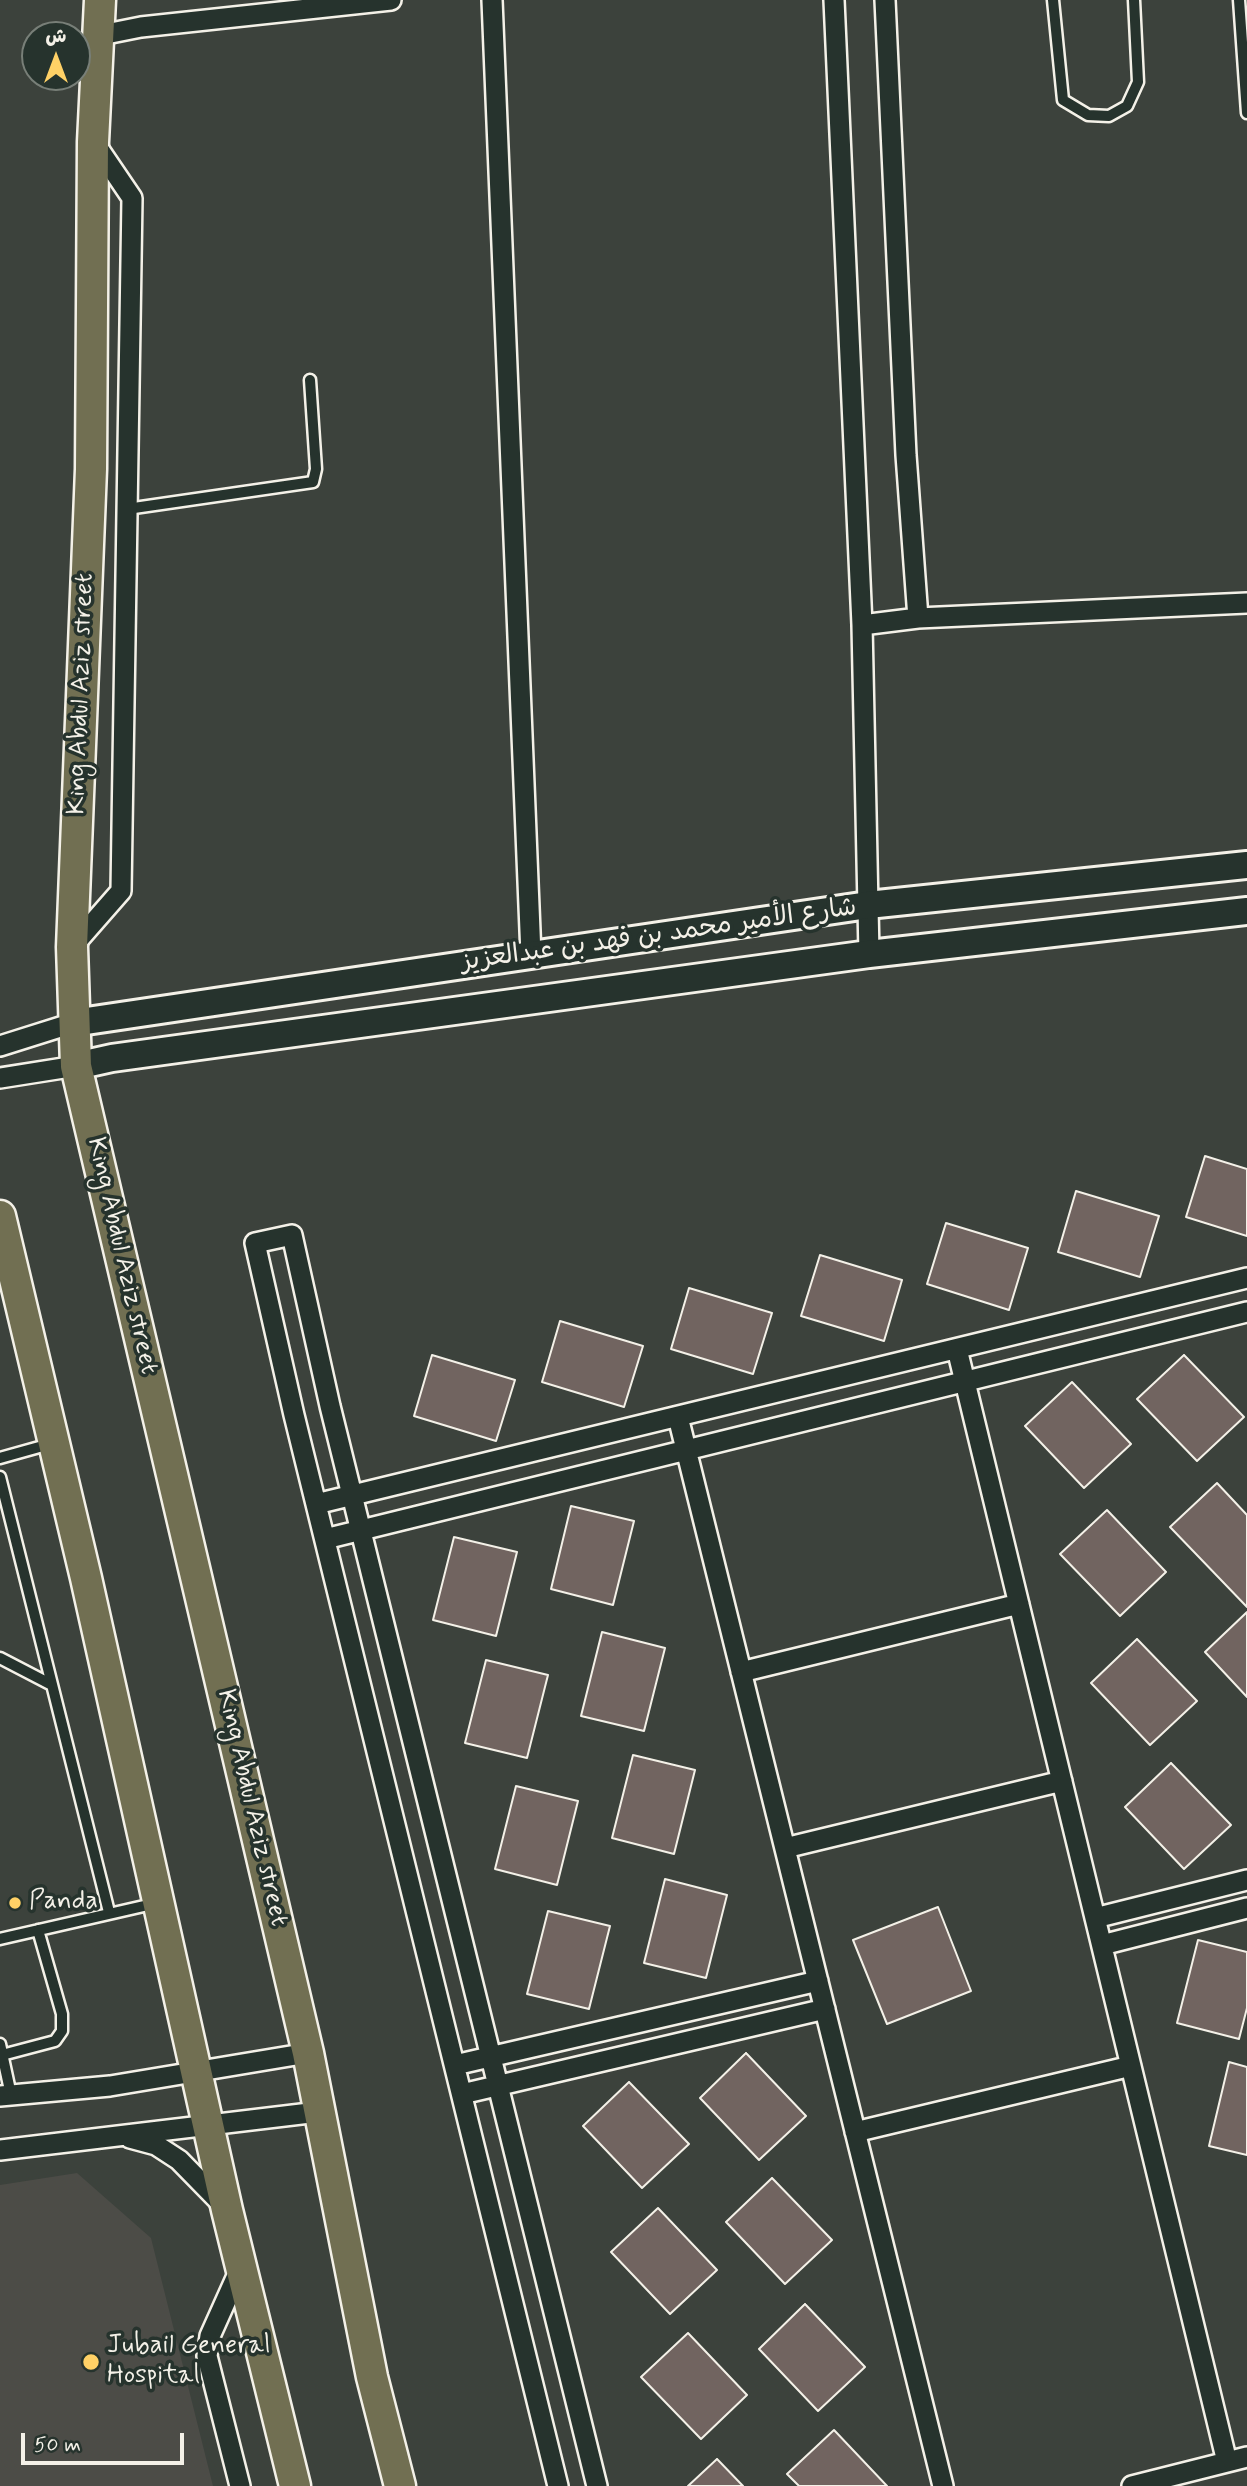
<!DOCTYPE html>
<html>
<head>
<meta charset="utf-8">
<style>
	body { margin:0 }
	#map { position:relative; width:1247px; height:2486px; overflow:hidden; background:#3c423c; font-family:Mynerve,"Playpen Sans Arabic",sans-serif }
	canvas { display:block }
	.north { position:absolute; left:21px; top:21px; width:70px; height:70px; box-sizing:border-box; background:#26332d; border:2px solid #787f78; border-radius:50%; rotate:0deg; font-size:19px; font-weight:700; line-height:28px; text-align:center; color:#f4f1e8 }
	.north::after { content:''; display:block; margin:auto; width:24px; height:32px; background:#ffd166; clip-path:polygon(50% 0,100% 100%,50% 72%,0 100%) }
	.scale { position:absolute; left:21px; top:2433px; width:163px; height:32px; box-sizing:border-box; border:4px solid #f4f1e8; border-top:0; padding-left:9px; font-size:21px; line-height:24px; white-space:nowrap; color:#f4f1e8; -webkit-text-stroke:5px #26332d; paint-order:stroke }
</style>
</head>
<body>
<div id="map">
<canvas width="1247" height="2486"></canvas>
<div class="north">ش</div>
<div class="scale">50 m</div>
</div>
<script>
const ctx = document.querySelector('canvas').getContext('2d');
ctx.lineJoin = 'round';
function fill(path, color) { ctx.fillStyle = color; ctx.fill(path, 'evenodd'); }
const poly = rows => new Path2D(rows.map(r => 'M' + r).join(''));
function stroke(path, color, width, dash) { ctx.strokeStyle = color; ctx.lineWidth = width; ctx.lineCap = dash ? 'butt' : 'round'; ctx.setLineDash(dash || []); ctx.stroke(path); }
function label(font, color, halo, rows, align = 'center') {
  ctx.font = font + ' Mynerve,"Playpen Sans Arabic",sans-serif'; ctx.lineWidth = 7; ctx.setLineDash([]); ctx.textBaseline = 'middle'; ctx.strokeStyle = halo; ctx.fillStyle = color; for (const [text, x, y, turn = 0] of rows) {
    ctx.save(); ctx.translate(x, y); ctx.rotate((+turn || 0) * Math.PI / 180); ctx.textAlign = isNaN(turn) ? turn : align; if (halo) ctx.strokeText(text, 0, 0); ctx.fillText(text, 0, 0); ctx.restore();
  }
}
fill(poly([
	[77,2173,151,2238,213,2486,0,2486,0,2185]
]), '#4c4c47');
const building = poly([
	[1205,1156,1247,1169,1247,1236,1186,1217,1205,1156],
	[1076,1191,1159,1216,1140,1277,1058,1252,1076,1191],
	[946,1223,1028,1248,1009,1310,927,1284,946,1223],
	[820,1255,902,1280,884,1341,801,1316,820,1255],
	[689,1288,772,1313,753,1374,671,1349,689,1288],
	[560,1321,643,1346,624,1407,542,1382,560,1321],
	[432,1355,515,1380,496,1441,414,1416,432,1355],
	[1184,1355,1244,1417,1197,1461,1137,1399,1184,1355],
	[1072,1382,1131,1444,1084,1488,1025,1426,1072,1382],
	[1217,1483,1247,1515,1247,1607,1170,1527,1217,1483],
	[571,1506,634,1521,613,1605,551,1589,571,1506],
	[1107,1510,1166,1572,1120,1616,1060,1554,1107,1510],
	[454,1537,517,1552,496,1636,433,1620,454,1537],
	[1247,1612,1247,1697,1205,1652,1247,1612],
	[602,1632,665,1648,644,1731,581,1716,602,1632],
	[1137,1639,1197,1701,1150,1745,1091,1683,1137,1639],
	[486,1660,548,1675,527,1758,465,1743,486,1660],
	[633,1755,695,1770,674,1854,612,1838,633,1755],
	[1171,1763,1231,1825,1184,1869,1125,1807,1171,1763],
	[516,1786,578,1801,557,1885,495,1869,516,1786],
	[665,1879,727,1895,706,1978,644,1963,665,1879],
	[938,1907,971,1991,887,2024,853,1940,938,1907],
	[548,1911,610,1926,589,2009,527,1994,548,1911],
	[1198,1940,1247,1952,1247,2008,1239,2039,1177,2023,1198,1940],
	[746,2053,806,2116,759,2160,700,2098,746,2053],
	[1229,2062,1247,2067,1247,2155,1209,2146,1229,2062],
	[629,2082,689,2144,642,2188,583,2126,629,2082],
	[772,2178,832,2240,785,2284,726,2222,772,2178],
	[658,2208,717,2270,670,2314,611,2252,658,2208],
	[805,2304,865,2367,818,2411,759,2349,805,2304],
	[688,2333,747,2395,701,2439,641,2377,688,2333],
	[834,2430,887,2486,799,2486,787,2474,834,2430],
	[717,2459,743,2486,688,2486,717,2459]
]);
fill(building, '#716460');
stroke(building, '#f4f1e8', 2);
const service = poly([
	[1053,0,1063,100,1088,115,1109,116,1127,106,1138,82,1134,0],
	[1239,0,1247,113],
	[127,509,313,482,316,469,310,380],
	[0,1458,50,1444],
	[0,1477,109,1912],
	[0,1658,52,1685],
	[0,1939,157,1903],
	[0,2044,11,2095],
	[2,2055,55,2041,62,2031,62,2014,38,1930]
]);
const minor = poly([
	[492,0,531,955],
	[834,0,862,625,869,954],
	[885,0,906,455,918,618],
	[96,36,141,27,391,0],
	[862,625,918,618,1247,603],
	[72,947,121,891,132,198,94,142],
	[0,1046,73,1023],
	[0,1078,76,1066],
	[957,1349,1227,2462],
	[678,1417,943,2486],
	[316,1504,1247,1278],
	[325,1539,1247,1312],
	[741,1672,1019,1604],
	[785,1848,1062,1781],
	[1095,1918,1247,1880],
	[1102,1945,1247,1908],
	[455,2065,818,1981],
	[462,2094,825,2009],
	[0,2096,110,2086,308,2053],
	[855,2132,1131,2066],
	[130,2138,156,2145,179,2160,223,2205],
	[0,2150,318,2112],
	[240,2486,207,2356,210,2336,241,2267],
	[558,2486,294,1415,255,1243,292,1235,330,1406,597,2486],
	[1132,2486,1247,2457]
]);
const secondary = poly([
	[73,1023,868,905,1247,865],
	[76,1066,112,1058,869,954,1247,911]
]);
const primary = poly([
	[100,0,93,142,91,469,72,947,76,1066,308,2053,372,2377,400,2486],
	[0,1216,86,1578,227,2210,295,2486]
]);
stroke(service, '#f4f1e8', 15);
stroke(minor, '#f4f1e8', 24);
stroke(secondary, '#f4f1e8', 32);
stroke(primary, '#f4f1e8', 35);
stroke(service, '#26332d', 10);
stroke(minor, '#26332d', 19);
stroke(secondary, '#26332d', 26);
stroke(primary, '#716f52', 30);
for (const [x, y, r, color] of [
	[15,1903,7,"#ffd166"],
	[91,2362,9,"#ffd166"]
]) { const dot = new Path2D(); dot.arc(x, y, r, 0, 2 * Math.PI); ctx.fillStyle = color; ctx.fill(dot); stroke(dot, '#26332d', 2.5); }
label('26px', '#f4f1e8', '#26332d', [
	["King Abdul Aziz street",82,694,-88],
	["شارع الأمير محمد بن فهد بن عبدالعزيز",659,936,-8],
	["King Abdul Aziz street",121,1256,77],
	["King Abdul Aziz street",251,1808,77]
]);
label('26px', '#f4f1e8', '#26332d', [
	["Panda",29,1903],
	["Jubail General",107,2347],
	["Hospital",107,2377]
], 'left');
</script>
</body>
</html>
